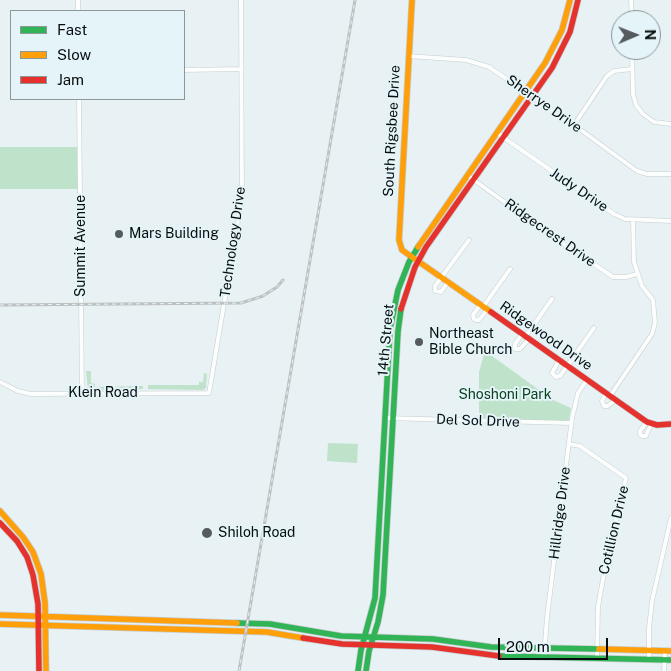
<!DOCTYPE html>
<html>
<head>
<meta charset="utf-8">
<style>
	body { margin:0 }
	#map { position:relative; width:671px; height:671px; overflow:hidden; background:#e8f1f4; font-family:"Public Sans",sans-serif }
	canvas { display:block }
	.legend { position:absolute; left:10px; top:10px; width:175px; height:90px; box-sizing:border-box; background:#e4f4f8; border:1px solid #8c979a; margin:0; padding:6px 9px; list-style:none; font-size:15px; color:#070c0d }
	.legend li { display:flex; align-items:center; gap:10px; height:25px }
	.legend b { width:25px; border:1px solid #8c979a }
	.north { position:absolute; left:611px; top:10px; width:50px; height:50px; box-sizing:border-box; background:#e4f4f8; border:1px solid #8c979a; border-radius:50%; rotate:89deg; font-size:14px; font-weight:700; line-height:20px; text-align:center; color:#070c0d }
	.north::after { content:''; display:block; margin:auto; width:18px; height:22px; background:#565c5e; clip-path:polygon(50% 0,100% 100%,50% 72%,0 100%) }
	.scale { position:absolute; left:498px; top:638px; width:110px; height:22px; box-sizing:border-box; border:2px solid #070c0d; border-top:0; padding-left:6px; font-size:15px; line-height:18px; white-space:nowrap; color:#070c0d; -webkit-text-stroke:4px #e4f4f8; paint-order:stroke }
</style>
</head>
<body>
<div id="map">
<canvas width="671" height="671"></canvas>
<ul class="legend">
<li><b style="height:6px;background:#30b455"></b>Fast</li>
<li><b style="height:6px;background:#ff9f0a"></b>Slow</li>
<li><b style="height:6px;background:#e5322d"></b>Jam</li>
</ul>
<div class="north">N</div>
<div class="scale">200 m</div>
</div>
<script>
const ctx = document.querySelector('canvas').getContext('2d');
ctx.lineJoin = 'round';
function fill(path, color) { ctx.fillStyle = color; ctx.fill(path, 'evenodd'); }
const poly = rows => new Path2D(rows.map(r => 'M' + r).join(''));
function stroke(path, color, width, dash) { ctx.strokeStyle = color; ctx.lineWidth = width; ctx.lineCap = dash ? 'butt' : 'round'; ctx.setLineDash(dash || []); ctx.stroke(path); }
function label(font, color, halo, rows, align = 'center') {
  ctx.font = font + ' "Public Sans",sans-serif'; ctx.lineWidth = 4; ctx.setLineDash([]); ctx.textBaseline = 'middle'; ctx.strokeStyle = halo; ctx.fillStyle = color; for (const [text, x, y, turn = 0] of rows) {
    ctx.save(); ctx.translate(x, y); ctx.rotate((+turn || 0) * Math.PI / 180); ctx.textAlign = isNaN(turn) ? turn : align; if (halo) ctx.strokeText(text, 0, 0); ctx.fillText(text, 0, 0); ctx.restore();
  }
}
fill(poly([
	[0,147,79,147,79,189,0,189],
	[485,351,553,400,571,408,569,420,566,422,479,418,479,372],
	[86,371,91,371,91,383,95,384,95,387,143,386,143,389,88,390],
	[204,373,207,374,206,388,203,390,148,389,148,385,199,385,199,382,203,382],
	[328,443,358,444,357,463,327,461]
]), '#bfe2ca');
const street = poly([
	[78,0,78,11],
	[631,0,632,20],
	[632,50,633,94,636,105,643,114,654,122,671,124],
	[408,56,466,60,489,67,574,125,637,171,647,174,671,174],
	[184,70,242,69],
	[79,99,82,393],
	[574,125,607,76,614,71,632,69],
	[497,133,614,214,625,219,671,221],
	[467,175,542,229,613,277,626,277,637,274],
	[448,282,441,292,435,291,435,286,469,240],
	[480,305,473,315,474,319,476,320,479,320,487,310],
	[483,307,510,269],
	[522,334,515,344,515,349,520,349,529,339],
	[525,337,552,299],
	[559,360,552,373,556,377,560,376,594,328],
	[0,382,18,391,31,394,209,393,242,197,241,0],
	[606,393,602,401,604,406,608,406,615,400],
	[610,396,652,334,655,323,653,300,642,286,634,262,633,220],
	[385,418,571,423],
	[647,422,640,431,640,434,642,436,646,436,651,424],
	[569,444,580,446,626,478,606,562,598,607,597,659],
	[544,657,547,617,572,418,578,393,587,380],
	[649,660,649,628,652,601,671,518],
	[664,671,665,651]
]);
const fast = poly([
	[237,623,270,624,341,636,433,639,491,647,599,649],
	[499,656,671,660],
	[358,671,361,650,375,598,390,329,398,290,409,262,418,247],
	[366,671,369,651,378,622,383,595,398,331,401,309]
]);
const slow = poly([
	[412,0,399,240,402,250,491,312],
	[418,247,545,63,562,30,570,0],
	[0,511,23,537,33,552,41,574,45,603,46,671],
	[0,615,237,623],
	[0,624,267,632,303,638],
	[599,649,671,651]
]);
const jam = poly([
	[401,309,415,267,426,247,552,68,570,32,578,0],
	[491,312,647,422,657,425,671,424],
	[0,523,17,541,27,557,33,575,38,604,39,671],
	[303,638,342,644,432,647,499,656]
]);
stroke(street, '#c6cdcf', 5);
stroke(fast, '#c6cdcf', 7);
stroke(slow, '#c6cdcf', 7);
stroke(jam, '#c6cdcf', 7);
stroke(street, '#fcfdfd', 4);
stroke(fast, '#30b455', 5.5);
stroke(slow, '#ff9f0a', 5.5);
stroke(jam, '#e5322d', 5.5);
const rail = poly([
	[0,305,241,303,263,296,277,287,283,280],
	[239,671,355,0]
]);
stroke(rail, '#bec1c1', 3);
stroke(rail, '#e4f4f8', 1, [4]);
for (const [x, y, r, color] of [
	[119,234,5,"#565c5e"],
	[419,342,5,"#565c5e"],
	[207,533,6,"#565c5e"]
]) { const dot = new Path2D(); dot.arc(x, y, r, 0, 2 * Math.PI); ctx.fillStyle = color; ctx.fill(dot); stroke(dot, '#e4f4f8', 2); }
label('14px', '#070c0d', '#e4f4f8', [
	["Sherrye Drive",544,104,35],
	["South Rigsbee Drive",392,131,-87],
	["Judy Drive",579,190,34],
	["Ridgecrest Drive",550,233,35],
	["Technology Drive",233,242,-82],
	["Summit Avenue",81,246,-90],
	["Ridgewood Drive",546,336,35],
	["14th Street",386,340,-85],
	["Klein Road",103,393],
	["Del Sol Drive",478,421,2],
	["Hillridge Drive",560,513,-83],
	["Cotillion Drive",614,530,-77]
]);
label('14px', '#070c0d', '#e4f4f8', [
	["Mars Building",129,234],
	["Northeast",429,334],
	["Bible Church",429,350],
	["Shiloh Road",218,533]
], 'left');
label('14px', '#0d411e', '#e4f4f8', [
	["Shoshoni Park",505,395]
]);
</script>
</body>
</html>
